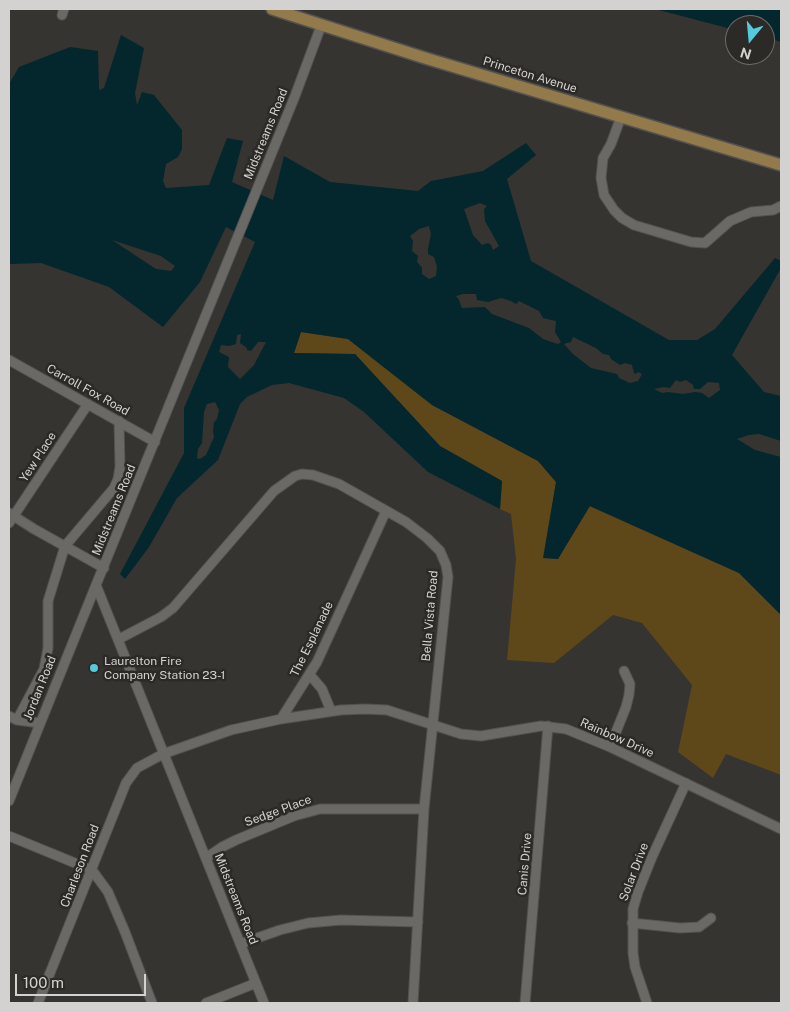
<!DOCTYPE html>
<html>
<head>
<meta charset="utf-8">
<style>
	body { margin:0 }
	#map { position:relative; width:790px; height:1012px; overflow:hidden; background:#353431; font-family:"Public Sans",sans-serif }
	canvas { display:block }
	.frame { position:absolute; inset:0; border:10px solid #d3d2d0; pointer-events:none }
	.north { position:absolute; left:725px; top:15px; width:50px; height:50px; box-sizing:border-box; background:#2b2a27; border:1px solid #6e6d6b; border-radius:50%; rotate:197deg; font-size:14px; font-weight:700; line-height:20px; text-align:center; color:#d3d2d0 }
	.north::after { content:''; display:block; margin:auto; width:18px; height:22px; background:#54cadc; clip-path:polygon(50% 0,100% 100%,50% 72%,0 100%) }
	.scale { position:absolute; left:15px; top:974px; width:131px; height:22px; box-sizing:border-box; border:2px solid #d3d2d0; border-top:0; padding-left:6px; font-size:15px; line-height:18px; white-space:nowrap; color:#d3d2d0; -webkit-text-stroke:4px #2b2a27; paint-order:stroke }
</style>
</head>
<body>
<div id="map">
<canvas width="790" height="1012"></canvas>
<div class="frame"></div>
<div class="north">N</div>
<div class="scale">100 m</div>
</div>
<script>
const ctx = document.querySelector('canvas').getContext('2d');
ctx.lineJoin = 'round';
function fill(path, color) { ctx.fillStyle = color; ctx.fill(path, 'evenodd'); }
const poly = rows => new Path2D(rows.map(r => 'M' + r).join(''));
function stroke(path, color, width, dash) { ctx.strokeStyle = color; ctx.lineWidth = width; ctx.lineCap = dash ? 'butt' : 'round'; ctx.setLineDash(dash || []); ctx.stroke(path); }
function label(font, color, halo, rows, align = 'center') {
  ctx.font = font + ' "Public Sans",sans-serif'; ctx.lineWidth = 5; ctx.setLineDash([]); ctx.textBaseline = 'middle'; ctx.strokeStyle = halo; ctx.fillStyle = color; for (const [text, x, y, turn = 0] of rows) {
    ctx.save(); ctx.translate(x, y); ctx.rotate((+turn || 0) * Math.PI / 180); ctx.textAlign = isNaN(turn) ? turn : align; if (halo) ctx.strokeText(text, 0, 0); ctx.fillText(text, 0, 0); ctx.restore();
  }
}
fill(poly([
	[301,332,348,339,432,405,538,461,556,482,544,558,558,559,589,506,739,573,781,615,781,775,726,754,713,778,678,752,692,685,642,623,613,615,554,663,507,660,516,559,511,514,500,509,502,481,440,446,355,354,294,353]
]), '#5e481a');
fill(poly([
	[655,9,781,9,781,42,765,37,765,25,735,25,735,30],
	[121,35,144,48,135,93,137,105,142,92,154,95,182,130,182,149,178,157,166,164,163,181,166,188,209,185,227,138,243,141,232,182,273,200,284,156,330,182,418,191,431,181,483,171,526,143,536,155,507,179,531,261,669,340,697,340,715,329,775,258,781,261,781,268,732,355,764,392,781,396,781,441,759,434,749,435,737,439,755,450,781,457,781,615,739,573,590,506,558,559,543,558,556,482,538,461,432,405,348,339,301,332,294,353,355,354,440,446,502,481,500,509,428,472,364,412,344,398,289,383,272,385,247,397,240,404,218,460,177,498,149,547,125,579,120,574,184,453,184,408,255,242,226,227,200,282,163,327,109,287,41,263,9,264,9,84,19,67,70,47,98,51,99,90,104,88],
	[480,203,487,206,484,209,485,221,499,246,493,250,491,245,488,243,482,245,473,235,464,209],
	[429,226,431,234,428,249,428,254,434,257,437,267,436,276,429,279,422,274,422,268,417,262,418,256,412,251,413,241,410,236,419,229],
	[112,240,161,256,175,266,171,271,156,269],
	[463,294,476,294,477,300,488,302,501,298,511,301,516,304,519,301,539,311,543,318,556,321,555,332,561,342,558,344,543,339,529,328,492,314,485,307,462,308,459,300,456,296],
	[241,334,240,343,247,348,247,350,251,351,258,342,266,342,254,365,240,379,228,367,229,357,219,352,221,345,229,346,236,344,237,335],
	[573,337,596,348,603,354,609,355,611,359,620,365,625,363,632,365,634,373,636,374,638,372,642,374,638,381,630,383,619,378,617,374,591,368,573,354,564,344,571,342],
	[676,380,680,382,686,380,693,385,694,389,700,389,708,382,719,383,720,390,709,398,702,393,695,392,683,394,668,392,662,393,654,389,664,387,670,388],
	[215,402,219,410,217,419,214,422,213,431,214,437,206,455,200,459,197,458,198,449,202,443,204,412,207,404]
]), '#03272c');
const minor = poly([
	[62,15,64,9],
	[621,117,611,144,603,158,601,178,604,195,614,210,622,218,634,225,691,242,705,243,730,221,751,212,773,210,781,206],
	[9,360,155,442],
	[9,513,34,529,104,568],
	[9,523,88,404],
	[119,639,161,617,173,608,274,491,295,476,302,474,313,475,339,484,406,522,427,538,440,551,446,565,448,577,424,809,413,1003],
	[310,675,322,689,331,711],
	[9,716,17,720,40,723],
	[281,719,341,710,365,709,387,710,461,734,481,736,541,726,566,729,610,747,781,829],
	[17,720,44,669,48,648,48,601,65,546,114,488,118,479,120,467,119,421],
	[610,747,626,707,629,695,630,684,624,671],
	[9,801,96,585],
	[9,836,92,870,108,892,125,932,152,1003],
	[206,858,222,847,236,840,294,816,320,809,424,809],
	[632,923,680,928,699,927,711,918],
	[240,944,280,930,308,923,341,920,418,922],
	[38,1003,126,783,137,768,163,754,231,730,281,719,317,662,386,511],
	[206,1003,256,983],
	[264,1003,96,585,295,96,321,26],
	[525,1003,548,726],
	[647,1003,635,967,633,953,633,909,638,892,652,857,686,783]
]);
const major = poly([
	[272,9,425,58,781,165]
]);
stroke(minor, '#545250', 11);
stroke(major, '#545250', 14);
stroke(minor, '#6b6966', 9);
stroke(major, '#927a4a', 11);
for (const [x, y, r, color] of [
	[94,668,5,"#54cadc"]
]) { const dot = new Path2D(); dot.arc(x, y, r, 0, 2 * Math.PI); ctx.fillStyle = color; ctx.fill(dot); stroke(dot, '#2b2a27', 2); }
label('12px', '#d3d2d0', '#2b2a27', [
	["Princeton Avenue",530,75,17],
	["Midstreams Road",266,134,-68],
	["Carroll Fox Road",88,390,29],
	["Yew Place",38,457,-57],
	["Midstreams Road",114,510,-68],
	["Bella Vista Road",430,616,-85],
	["The Esplanade",312,639,-64],
	["Jordan Road",40,688,-68],
	["Rainbow Drive",617,738,24],
	["Sedge Place",278,811,-20],
	["Canis Drive",525,864,-85],
	["Charleson Road",80,866,-69],
	["Solar Drive",634,872,-69],
	["Midstreams Road",236,899,68]
]);
label('12px', '#d3d2d0', '#2b2a27', [
	["Laurelton Fire",104,661],
	["Company Station 23-1",104,675]
], 'left');
</script>
</body>
</html>
